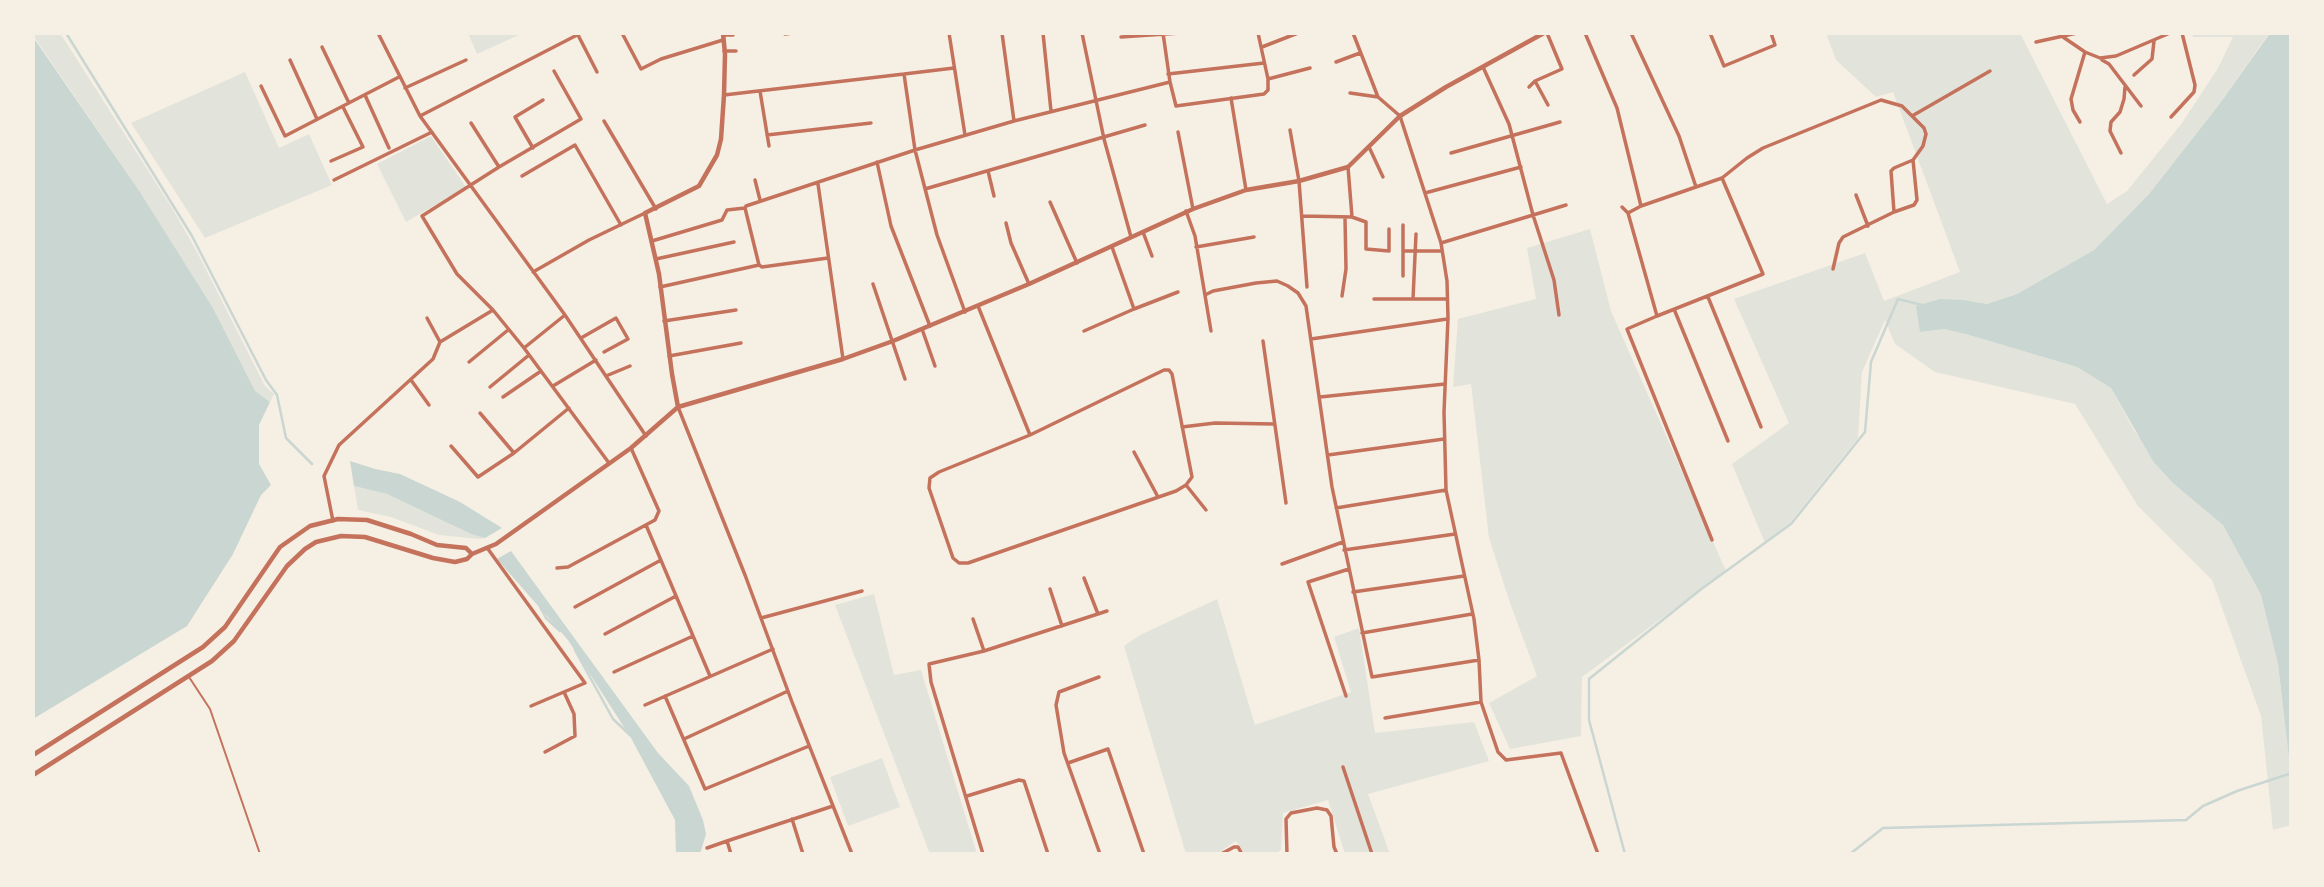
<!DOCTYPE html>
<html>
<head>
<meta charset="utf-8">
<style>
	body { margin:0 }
	#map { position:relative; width:2324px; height:887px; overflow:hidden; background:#f6efe4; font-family:"Exo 2",sans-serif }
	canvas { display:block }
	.frame { position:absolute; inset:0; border:35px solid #f6efe4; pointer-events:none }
</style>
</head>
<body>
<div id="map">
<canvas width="2324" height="887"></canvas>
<div class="frame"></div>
</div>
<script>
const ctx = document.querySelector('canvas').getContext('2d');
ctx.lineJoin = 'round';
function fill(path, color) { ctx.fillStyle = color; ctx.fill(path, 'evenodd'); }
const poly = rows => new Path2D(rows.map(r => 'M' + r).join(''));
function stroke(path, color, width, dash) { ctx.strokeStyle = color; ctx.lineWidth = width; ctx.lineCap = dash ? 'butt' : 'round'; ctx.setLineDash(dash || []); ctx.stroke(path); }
fill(poly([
	[33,33,60,33,172,208,196,250,265,386,274,394,270,402,255,392,213,308,140,192,34,37],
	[468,33,523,33,477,54],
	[1826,33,2020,33,2107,204,2127,191,2182,123,2218,68,2233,37,2193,37,2192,33,2269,33,2218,106,2149,194,2094,250,2017,294,1987,304,1964,300,1920,332,1944,329,1969,335,2077,367,2111,388,2135,432,2204,508,2223,525,2261,595,2278,664,2291,775,2291,825,2273,830,2261,716,2212,580,2138,506,2075,404,1935,372,1895,344,1885,320,1862,372,1858,438,1789,524,1765,543,1732,464,1789,423,1734,299,1865,253,1884,301,1960,272,1893,92,1876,97,1836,60],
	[245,72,279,148,309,134,332,185,205,238,131,123],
	[431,136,466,187,406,222,377,164],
	[1590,229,1611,311,1726,571,1582,677,1581,736,1510,749,1489,703,1537,676,1510,603,1489,538,1471,384,1453,387,1458,319,1536,299,1527,248],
	[354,486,387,494,471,534,485,538,478,539,439,535,391,517,358,510],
	[874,594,894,675,921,670,977,854,930,854,835,605],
	[1217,599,1255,725,1351,692,1334,637,1359,628,1375,733,1474,722,1489,761,1368,794,1390,854,1345,854,1328,800,1283,813,1281,850,1275,854,1245,854,1236,841,1217,854,1186,854,1124,646,1140,635],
	[882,758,900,807,848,826,830,777]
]), '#e2e4dc');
fill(poly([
	[2270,33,2291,33,2291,775,2278,664,2261,595,2223,525,2173,483,2153,461,2111,388,2077,367,1969,335,1944,329,1920,332,1916,306,1940,299,1964,300,1987,304,2017,294,2094,250,2149,194,2218,106],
	[33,37,140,192,213,308,255,391,270,402,259,425,259,464,271,485,261,495,233,554,187,626,33,719],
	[350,461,375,469,400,474,460,502,502,528,485,538,471,534,387,494,354,486],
	[511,551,658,753,689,786,703,820,706,834,700,854,676,854,675,820,631,738,568,640,497,559]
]), '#c9d6d2');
stroke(poly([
	[66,33,192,236,266,380,277,395,286,438,312,464],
	[540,607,546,618,560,631],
	[575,650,613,719,630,735],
	[1625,854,1589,720,1589,679,1700,590,1791,524,1865,432,1871,362,1898,299,1922,305],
	[1850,854,1883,828,2186,820,2203,806,2237,791,2289,774]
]), '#c9d6d2', 2.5);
stroke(poly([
	[189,677,210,709,260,854]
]), '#c5725c', 2);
stroke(poly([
	[378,33,420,116,565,315,646,436],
	[622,33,641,69,661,59,723,40],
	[949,33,965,135],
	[1002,33,1014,121],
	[1043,33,1051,111],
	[1082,33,1104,139,1131,237],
	[1163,33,1170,82,1176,106,1264,94,1268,90,1268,79,1310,68],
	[1258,33,1268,79],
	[1353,33,1378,97,1400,116,1441,243,1447,281,1448,318,1444,412,1446,490,1474,619,1479,660,1481,702,1498,752,1506,760,1561,753,1598,854],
	[1585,33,1617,108,1641,206],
	[1631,33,1679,136,1696,187],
	[1710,33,1724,66,1775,45,1771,33],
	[785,34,793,33],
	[578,35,597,72],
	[723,35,733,35],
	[1121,37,1180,33],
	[2063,37,2085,52,2100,58,2116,56,2170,33],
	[2036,42,2077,33],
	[322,47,349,103],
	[1262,47,1298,33],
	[724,51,736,51],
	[290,60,317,119],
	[2102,60,2109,64,2141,106],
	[1336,62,1360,53],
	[1483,67,1509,124,1533,215,1554,280,1559,315],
	[954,68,904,74,915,150,937,235,965,312],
	[554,71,581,119,499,167,422,216,457,274,493,310,524,348,609,463],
	[1168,74,1264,63],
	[2134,75,2152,59,2154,41],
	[1535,81,1548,105],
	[261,86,285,136,399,77],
	[1529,87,1535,81,1562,69,1547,33],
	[405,88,466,60],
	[760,91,769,146],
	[1350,93,1378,97],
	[365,95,389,148],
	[724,95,904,74],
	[1231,98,1246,190],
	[420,116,581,33],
	[1912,116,1990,71],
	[2171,117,2194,92,2195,85,2182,33],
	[604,121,656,209],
	[2080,122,2073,110,2071,99,2085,52],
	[471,123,499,167],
	[1290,130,1299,181,1307,287],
	[1178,132,1193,209],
	[767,135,871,123],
	[1369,147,1383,177],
	[533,148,515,117,543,100],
	[1451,153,1560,122],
	[2121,153,2110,131,2111,122,2120,112,2124,99,2125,87],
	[331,161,363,147,343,107],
	[877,162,891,226,930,326],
	[1348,167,1352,217],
	[988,171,994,196],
	[522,176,575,145,621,225],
	[1722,178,1763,274,1657,316,1628,213,1641,206,1722,178,1747,158,1763,148,1881,100,1902,106,1924,128,1926,134,1923,146,1913,160,1894,168,1891,171,1894,212,1843,237,1839,243,1833,269],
	[334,180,432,132],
	[755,180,760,200],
	[818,184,843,359],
	[925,189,1145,125],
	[1425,193,1521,167],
	[1856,195,1868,226],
	[1050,202,1077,263],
	[1622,207,1628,213],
	[1186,211,1195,236,1211,331],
	[1894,212,1914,205,1917,200,1913,160],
	[1302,216,1352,217,1366,222,1366,249,1389,251,1389,229],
	[1006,223,1011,243,1029,284],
	[1403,225,1403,276],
	[1143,232,1152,256],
	[652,241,722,220,727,210,745,208],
	[1441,243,1566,205],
	[1196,247,1254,237],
	[1403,251,1442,251],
	[828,258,762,267,759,265,745,208,746,206,915,150,1014,121,1170,82],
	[656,259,734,242],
	[533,272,589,240,645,213],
	[873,284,905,379],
	[660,287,759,265],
	[1205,295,1213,291,1256,283,1277,281,1288,286,1298,293,1306,306,1332,487,1372,677,1479,660],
	[1342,296,1346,269,1345,218],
	[1708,297,1761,427],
	[1374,299,1447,299],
	[1413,299,1416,234],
	[978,306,1030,435],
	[1134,309,1178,292],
	[1674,309,1728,441],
	[1657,316,1627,329,1712,540],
	[427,318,440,342],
	[664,321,736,310],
	[922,329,935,366],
	[1084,331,1134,309,1112,247],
	[581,338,616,318,628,339,604,352],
	[1311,339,1447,319],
	[1263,341,1286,503],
	[524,348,565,315],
	[669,356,741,343],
	[469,362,508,330],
	[1164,370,1169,370,1172,374,1192,477,1186,485,1176,491,968,563,959,563,953,558,929,488,930,478,939,472,1030,435,1164,370],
	[606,376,630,366],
	[411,380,429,405],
	[553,386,596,360],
	[490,387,529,355],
	[503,397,541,371],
	[1320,397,1445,384],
	[678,407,745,575,792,702,852,854],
	[480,413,514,453,569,408],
	[1182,427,1215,423,1274,424],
	[451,446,478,477,514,453],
	[1134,452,1158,497],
	[1328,455,1444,439],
	[1186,485,1206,510],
	[1336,508,1446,490],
	[333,521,324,476,339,445,433,359,440,342,493,310],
	[646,525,710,676],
	[488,549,585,683,531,706],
	[1344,550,1455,534],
	[1282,564,1343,542],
	[557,568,568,567,655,520,659,511,631,448],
	[1084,578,1098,614],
	[1050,589,1062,626],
	[1353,592,1464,576],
	[575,607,661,560],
	[761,618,862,591],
	[973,619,984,651],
	[1362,633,1472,614],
	[605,634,676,596],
	[614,672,693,636],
	[1099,677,1059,692,1056,705,1064,753,1100,854],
	[665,696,705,789,809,746],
	[1346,696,1308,582,1349,569],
	[645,705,773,649],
	[1385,718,1481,702],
	[684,739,788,691],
	[545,752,575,736,574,714,564,692],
	[1068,763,1108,749,1144,854],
	[1343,767,1372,854],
	[967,796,1019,780,1024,781,1048,854],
	[792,819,803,854],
	[707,848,727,841],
	[731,854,727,841,833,806],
	[983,854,931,682,929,664,984,651,1107,611],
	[1221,854,1234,847,1238,847,1242,854],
	[1287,854,1286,819,1291,813,1317,808,1327,810,1331,816,1334,847,1337,854]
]), '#c5725c', 3.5);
stroke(poly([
	[678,407,672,374,659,274,645,213,699,186,717,155,721,139,724,95,725,54,723,33],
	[33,755,203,647,225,627,280,547,310,526,338,519,367,520,411,534,437,545,466,548,472,554],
	[33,775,212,661,234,641,287,566,305,549,316,542,341,536,365,537,433,558,455,562,467,559,472,554,496,544,631,448,678,407,843,359,893,341,1029,284,1193,209,1246,190,1299,181,1348,167,1400,116,1446,87,1544,33]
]), '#c5725c', 4.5);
</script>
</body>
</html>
